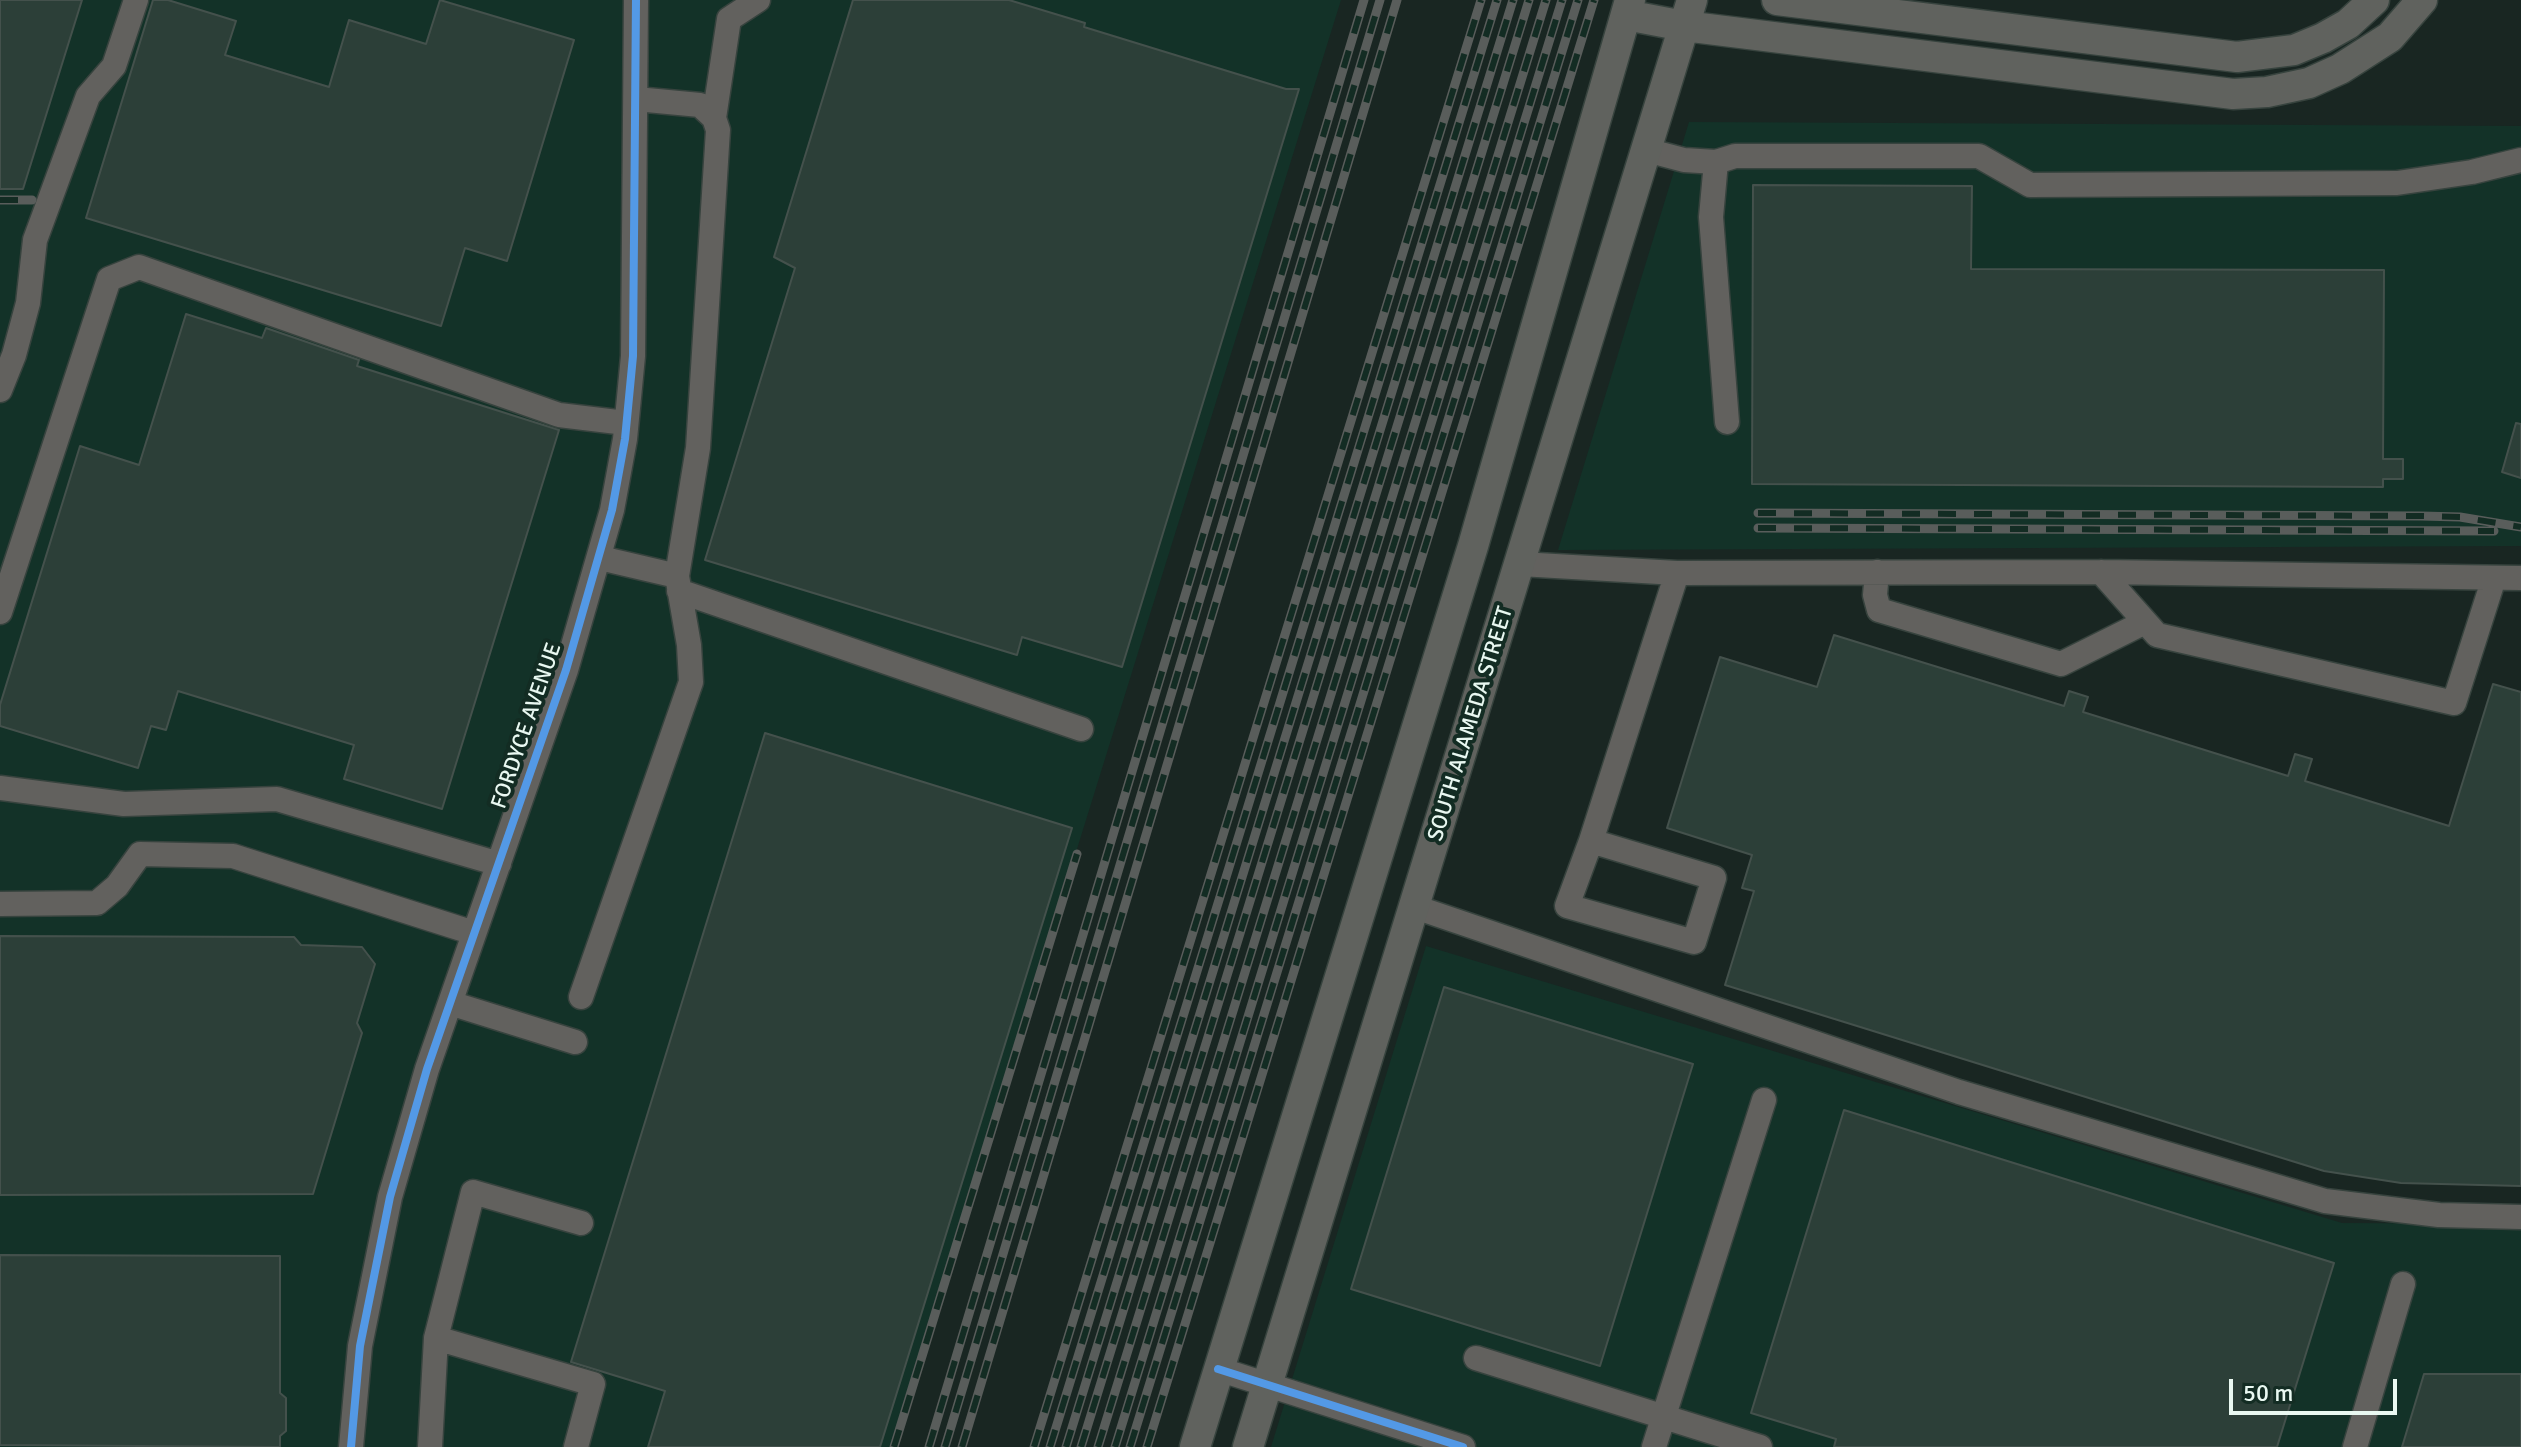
<!DOCTYPE html>
<html>
<head>
<meta charset="utf-8">
<style>
	body { margin:0 }
	#map { position:relative; width:2521px; height:1447px; overflow:hidden; background:#192622; font-family:Signika,sans-serif }
	canvas { display:block }
	.scale { position:absolute; left:2229px; top:1379px; width:168px; height:36px; box-sizing:border-box; border:4px solid #e9f8f1; border-top:0; padding-left:10px; font-size:24px; line-height:28px; white-space:nowrap; color:#e9f8f1; -webkit-text-stroke:6px #132c23; paint-order:stroke }
</style>
</head>
<body>
<div id="map">
<canvas width="2521" height="1447"></canvas>
<div class="scale">50 m</div>
</div>
<script>
const ctx = document.querySelector('canvas').getContext('2d');
ctx.lineJoin = 'round';
function fill(path, color) { ctx.fillStyle = color; ctx.fill(path, 'evenodd'); }
const poly = rows => new Path2D(rows.map(r => 'M' + r).join(''));
function stroke(path, color, width, dash) { ctx.strokeStyle = color; ctx.lineWidth = width; ctx.lineCap = dash ? 'butt' : 'round'; ctx.setLineDash(dash || []); ctx.stroke(path); }
function label(font, color, halo, rows, align = 'center') {
  ctx.font = font + ' Signika,sans-serif'; ctx.lineWidth = 8; ctx.setLineDash([]); ctx.textBaseline = 'middle'; ctx.strokeStyle = halo; ctx.fillStyle = color; for (const [text, x, y, turn = 0] of rows) {
    ctx.save(); ctx.translate(x, y); ctx.rotate((+turn || 0) * Math.PI / 180); ctx.textAlign = isNaN(turn) ? turn : align; if (halo) ctx.strokeText(text, 0, 0); ctx.fillText(text, 0, 0); ctx.restore();
  }
}
fill(poly([
	[0,0,1341,0,891,1447,0,1447],
	[1689,122,2521,126,2521,546,1558,550],
	[1426,946,2342,1223,2521,1224,2521,1447,1271,1447]
]), '#133228');
const building = poly([
	[0,0,82,0,23,189,0,189,0,0],
	[153,0,168,0,236,21,225,55,329,87,349,20,426,44,440,0,574,40,507,261,465,248,441,326,86,218,153,0],
	[853,0,1009,0,1085,23,1084,27,1286,89,1299,89,1122,667,1022,637,1017,655,705,560,795,268,774,257,853,0],
	[1753,185,1972,186,1971,269,2384,270,2383,459,2403,459,2403,479,2383,479,2383,487,1752,484,1753,185],
	[186,314,262,338,266,328,359,360,357,366,559,430,442,809,344,779,354,745,178,691,166,730,151,726,138,768,0,726,0,705,80,446,139,465,186,314],
	[2516,423,2521,424,2521,478,2502,472,2516,423],
	[1834,635,2064,706,2069,691,2088,697,2083,712,2288,776,2295,754,2312,759,2305,781,2449,826,2493,684,2521,692,2521,1186,2401,1183,2324,1171,1725,985,1754,891,1742,888,1752,855,1667,828,1720,657,1817,687,1834,635],
	[765,733,1072,828,880,1447,648,1447,665,1391,571,1362,765,733],
	[0,936,294,937,301,945,362,947,375,964,357,1023,362,1033,313,1194,0,1195,0,936],
	[1444,987,1693,1064,1600,1366,1351,1289,1444,987],
	[1844,1110,2334,1263,2277,1447,1834,1447,1836,1439,1751,1413,1844,1110],
	[0,1255,280,1256,280,1393,286,1398,286,1431,280,1436,280,1447,0,1445,0,1255],
	[2424,1374,2521,1374,2521,1447,2402,1447,2424,1374]
]);
fill(building, '#2c3f38');
stroke(building, '#44514c', 2);
const minor = poly([
	[714,118,729,19,758,0],
	[1646,150,1684,160,1716,162,1735,156,1979,156,2030,185,2397,183,2472,172,2521,160],
	[1716,162,1711,217,1727,422],
	[0,390,14,355,28,303,35,240,88,96,114,66,136,0],
	[600,558,677,576,698,448,718,130,714,118,700,105,636,99],
	[1520,564,1677,573,1591,841,1714,878,1694,942,1567,906,1591,841],
	[1877,572,1875,595,1879,610,2061,664,2145,622],
	[2101,572,2157,635,2454,703,2494,578],
	[1677,573,2101,572,2521,578],
	[679,591,1081,729],
	[0,612,109,279,139,267,559,415,626,423],
	[0,788,124,804,277,799,499,864],
	[0,904,97,903,117,886,140,854,233,856,474,933],
	[1415,907,1959,1092,2325,1201,2439,1215,2521,1217],
	[581,997,691,682,689,645,677,576],
	[450,1003,575,1042],
	[436,1338,473,1192,581,1223],
	[1476,1358,1760,1447],
	[1218,1369,1463,1447],
	[351,1447,360,1346,390,1197,427,1069,566,670,612,510,625,439,633,356,636,0],
	[430,1447,436,1338,593,1384,576,1447],
	[1654,1447,1764,1100],
	[2355,1447,2403,1284]
]);
const major = poly([
	[1777,0,2237,57,2294,50,2323,38,2348,24,2374,0],
	[1626,15,1684,26,2233,94,2267,92,2309,83,2340,69,2390,37,2422,0],
	[1195,1447,1473,546,1630,0],
	[1248,1447,1692,0]
]);
stroke(minor, '#37433e', 27);
stroke(major, '#37433e', 33);
stroke(minor, '#62615e', 24);
stroke(major, '#60625e', 30);
const rail = poly([
	[0,200,32,200],
	[1758,513,2421,516,2460,517,2521,527],
	[1758,528,2494,531],
	[894,1447,1077,854],
	[929,1447,1364,0],
	[945,1447,1380,0],
	[962,1447,1397,0],
	[1034,1447,1481,0],
	[1050,1447,1497,0],
	[1066,1447,1513,0],
	[1081,1447,1529,0],
	[1098,1447,1546,0],
	[1115,1447,1562,0],
	[1130,1447,1578,0],
	[1147,1447,1594,0]
]);
stroke(rail, '#595d5b', 9);
stroke(rail, '#132c23', 6, [18]);
stroke(poly([
	[1218,1369,1463,1447],
	[351,1447,360,1346,390,1197,427,1069,566,670,612,510,625,439,633,356,636,0]
]), '#5399e6', 8);
label('22px', '#e9f8f1', '#132c23', [
	["SOUTH ALAMEDA STREET",1471,724,-73],
	["FORDYCE AVENUE",527,726,-71]
]);
</script>
</body>
</html>
